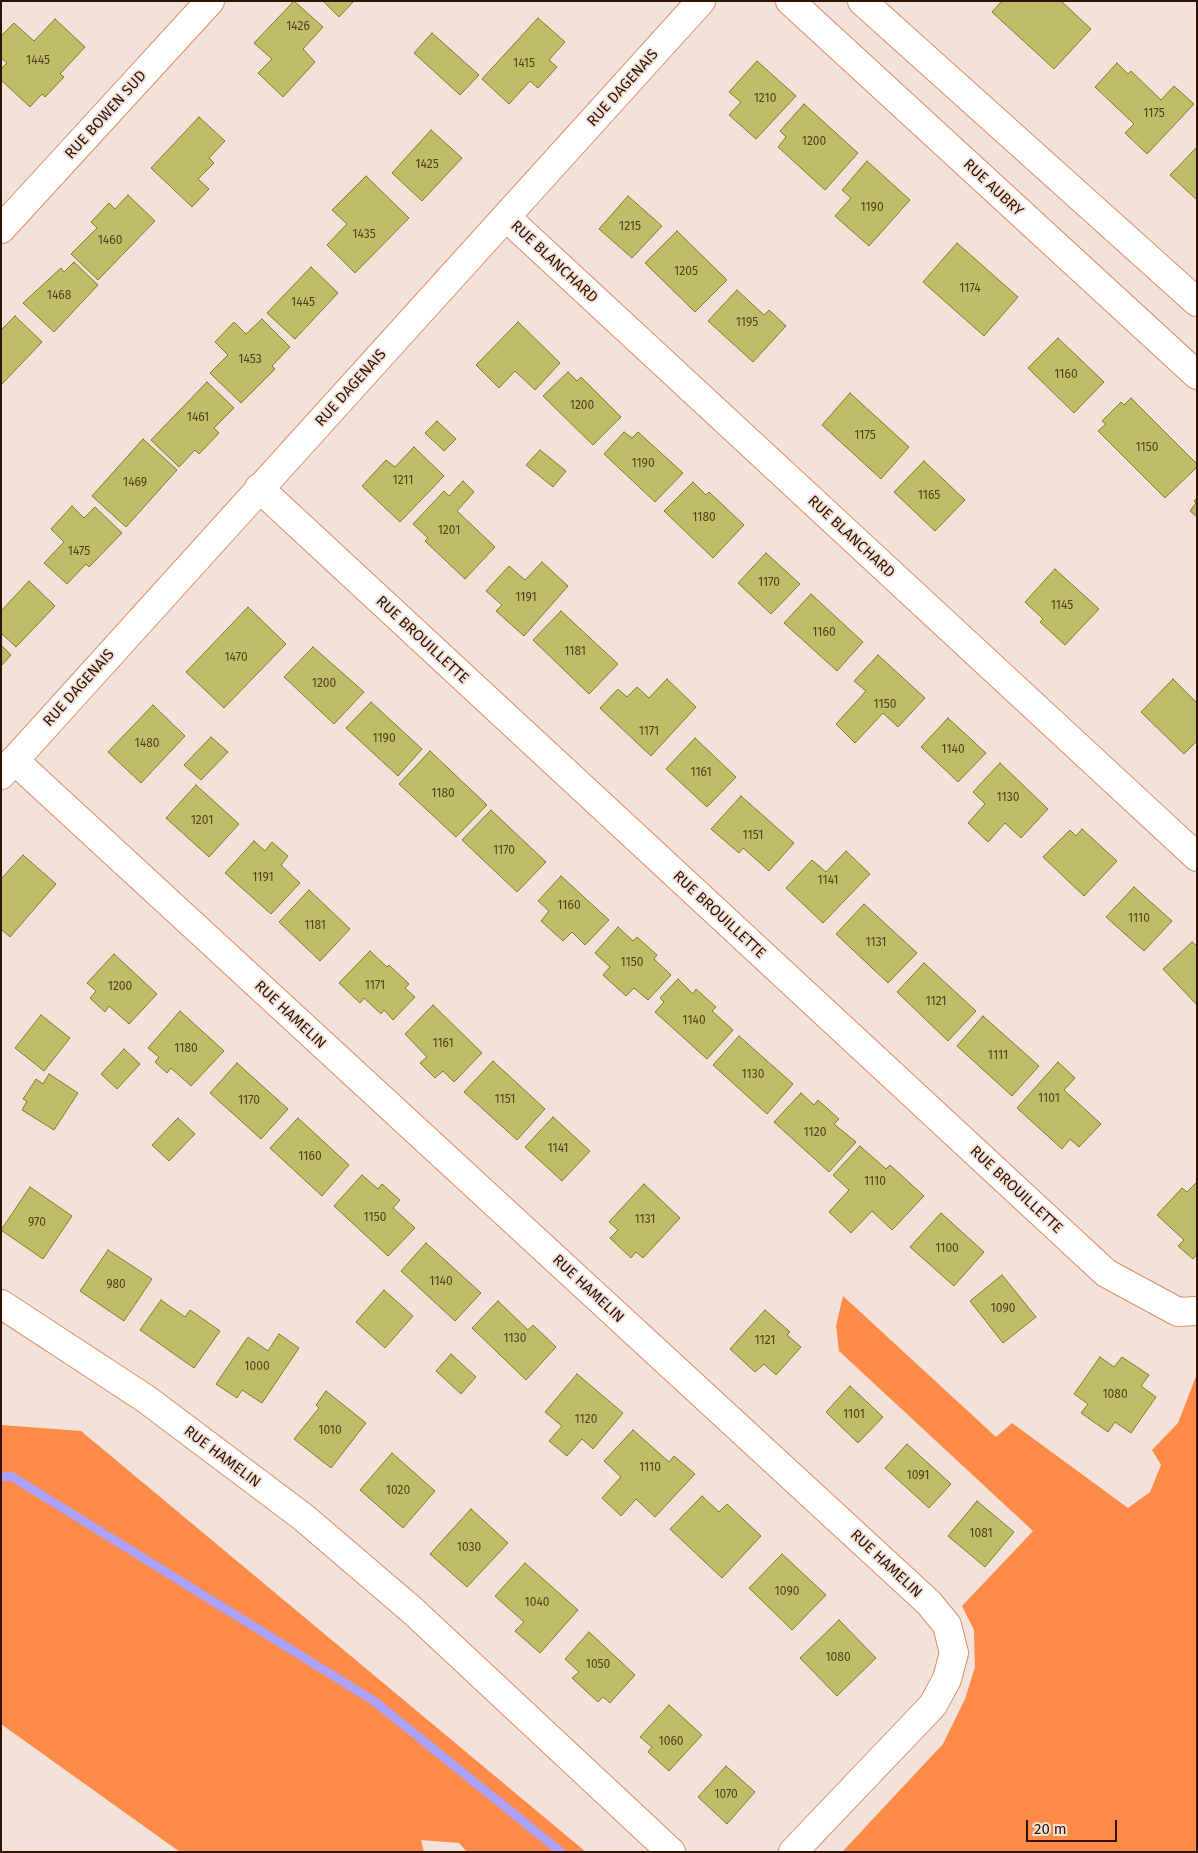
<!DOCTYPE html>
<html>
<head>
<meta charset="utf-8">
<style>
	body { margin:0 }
	#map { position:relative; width:1198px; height:1853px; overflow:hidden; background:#f3e2da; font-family:"Fira Sans",sans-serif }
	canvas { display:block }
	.frame { position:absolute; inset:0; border:2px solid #301303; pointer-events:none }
	.scale { position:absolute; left:1026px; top:1820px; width:91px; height:22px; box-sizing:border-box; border:2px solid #301303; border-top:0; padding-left:6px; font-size:15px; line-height:18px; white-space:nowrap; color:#301303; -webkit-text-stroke:4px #f3e2da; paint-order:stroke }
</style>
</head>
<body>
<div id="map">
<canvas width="1198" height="1853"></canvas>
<div class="frame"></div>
<div class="scale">20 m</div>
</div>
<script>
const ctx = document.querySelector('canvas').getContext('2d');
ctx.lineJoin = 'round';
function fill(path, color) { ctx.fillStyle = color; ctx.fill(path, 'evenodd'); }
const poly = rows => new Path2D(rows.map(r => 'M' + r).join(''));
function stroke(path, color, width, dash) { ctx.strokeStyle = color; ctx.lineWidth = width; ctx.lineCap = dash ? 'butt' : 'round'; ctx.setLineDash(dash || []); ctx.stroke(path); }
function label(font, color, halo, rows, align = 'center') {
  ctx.font = font + ' "Fira Sans",sans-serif'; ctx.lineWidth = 4; ctx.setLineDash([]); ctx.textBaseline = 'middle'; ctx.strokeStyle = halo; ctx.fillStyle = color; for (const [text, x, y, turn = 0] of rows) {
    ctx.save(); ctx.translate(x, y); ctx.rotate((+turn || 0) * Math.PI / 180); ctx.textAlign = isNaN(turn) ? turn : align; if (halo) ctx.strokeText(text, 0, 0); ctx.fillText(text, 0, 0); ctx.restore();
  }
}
fill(poly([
	[843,1296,996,1437,1012,1423,1128,1508,1150,1492,1161,1465,1152,1450,1178,1423,1197,1374,1197,1852,842,1852,943,1744,965,1699,975,1667,974,1630,962,1606,1033,1531,839,1351,836,1326],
	[1,1425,81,1431,586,1852,467,1852,459,1843,421,1840,424,1852,180,1852,1,1724]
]), '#fd8a46');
stroke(poly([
	[1,1477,11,1476,374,1701,561,1852]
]), '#aca1fc', 9);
const building = poly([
	[294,1,323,27,303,49,315,62,283,97,258,73,272,59,254,43,294,1],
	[323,1,354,1,339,17,323,1],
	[1002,1,1061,1,1091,29,1054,69,992,12,1002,1],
	[538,18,565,42,549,60,557,67,538,88,530,81,509,104,482,79,538,18],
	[55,19,85,47,60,74,64,77,45,97,42,94,30,107,1,80,1,69,7,63,1,58,1,36,14,23,34,41,55,19],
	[432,33,479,75,460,95,414,53,432,33],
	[757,61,796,96,756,139,729,115,741,102,729,92,757,61],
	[1117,63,1128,74,1131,71,1161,100,1174,86,1194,104,1147,154,1125,133,1134,124,1095,87,1117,63],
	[804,104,858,153,825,190,778,147,786,137,780,131,804,104],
	[199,117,225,141,209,158,214,163,198,179,209,189,192,207,151,168,199,117],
	[431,130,462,158,422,201,392,173,431,130],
	[1197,147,1197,200,1170,175,1197,147],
	[867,161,910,200,869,246,835,216,851,198,842,190,867,161],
	[366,176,409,218,355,273,327,245,347,224,332,210,366,176],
	[128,195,155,221,98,280,71,254,97,228,91,222,109,203,115,209,128,195],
	[628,196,662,226,632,258,599,229,628,196],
	[677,231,727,280,695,312,645,263,677,231],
	[957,243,1018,297,984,336,923,282,957,243],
	[74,262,98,285,54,332,23,303,61,268,64,272,74,262],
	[311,267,338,293,295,339,267,313,311,267],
	[737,290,764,315,769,310,786,326,753,362,708,321,737,290],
	[15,316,42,342,1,385,1,330,15,316],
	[262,319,290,347,272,366,275,369,241,403,210,373,228,355,215,342,234,322,246,334,262,319],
	[518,322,560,363,535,390,515,371,499,388,476,365,518,322],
	[1058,338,1104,382,1074,413,1028,368,1058,338],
	[568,372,577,381,581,377,621,417,593,445,543,396,568,372],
	[207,382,234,408,214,428,219,433,199,454,195,450,179,467,151,440,207,382],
	[850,393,909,447,881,479,822,425,850,393],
	[1131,398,1197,464,1197,467,1165,498,1098,431,1106,424,1102,421,1121,402,1124,405,1131,398],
	[437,421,456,439,444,451,425,433,437,421],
	[624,432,632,438,638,432,683,473,655,502,604,454,624,432],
	[143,439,177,470,126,527,92,496,143,439],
	[414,447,444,476,400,522,362,486,386,460,395,467,414,447],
	[540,450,566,471,553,487,526,465,540,450],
	[924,461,965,500,935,531,894,492,924,461],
	[463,481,474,492,457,511,495,547,465,579,425,541,428,538,413,524,444,491,449,496,463,481],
	[693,482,706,495,709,492,744,525,713,558,664,511,693,482],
	[1197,498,1197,517,1190,511,1196,503,1194,501,1197,498],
	[72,506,84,518,95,507,122,533,89,567,86,564,67,584,44,563,64,542,51,529,72,506],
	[766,553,800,584,771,614,738,583,766,553],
	[542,562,568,586,524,636,496,611,502,605,486,591,509,566,525,580,542,562],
	[1055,569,1099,609,1065,645,1040,622,1043,619,1025,602,1055,569],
	[29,581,55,606,16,647,1,633,1,611,29,581],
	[811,594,863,642,837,671,784,623,811,594],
	[248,607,286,644,224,708,186,672,248,607],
	[561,611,618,664,589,694,533,640,561,611],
	[1,645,11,655,1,666,1,645],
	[313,647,364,692,334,724,284,677,313,647],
	[878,655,925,698,898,727,883,713,855,743,836,724,866,691,854,681,878,655],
	[667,679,696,707,651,756,600,708,618,689,627,697,637,687,649,698,667,679],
	[1173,679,1197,703,1197,741,1184,754,1141,712,1173,679],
	[371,702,422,749,398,776,346,728,371,702],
	[153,705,185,736,141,783,108,752,153,705],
	[948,718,986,753,958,782,921,747,948,718],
	[211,737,228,752,201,780,184,765,211,737],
	[695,738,736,777,707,807,666,769,695,738],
	[430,751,487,805,456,837,399,784,430,751],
	[1000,763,1048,809,1021,838,1005,823,988,842,968,823,985,804,973,792,1000,763],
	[196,785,239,824,209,857,166,818,196,785],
	[741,796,794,843,769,871,743,848,739,853,711,829,741,796],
	[491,810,546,862,517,892,462,840,491,810],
	[1082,829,1117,861,1084,896,1043,857,1070,830,1076,836,1082,829],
	[254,841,265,851,272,842,288,856,281,865,300,883,271,914,225,873,254,841],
	[846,851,870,874,823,923,786,888,812,860,826,872,846,851],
	[23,855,56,884,10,937,1,929,1,879,23,855],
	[561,876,609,920,585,945,572,932,563,941,541,921,549,911,538,901,561,876],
	[1134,887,1172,921,1144,951,1106,917,1134,887],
	[309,890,350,929,320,961,279,922,309,890],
	[864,904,917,953,888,983,836,934,864,904],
	[618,927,633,941,637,937,657,955,654,959,671,975,648,1000,634,988,626,996,603,975,610,967,595,953,618,927],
	[1192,942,1197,946,1197,1005,1163,969,1192,942],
	[370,951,387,967,389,965,409,984,405,988,415,997,393,1020,384,1010,381,1014,364,998,360,1003,339,983,370,951],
	[114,954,157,994,129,1024,109,1006,105,1012,90,998,96,991,87,983,114,954],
	[924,963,976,1011,948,1041,897,992,924,963],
	[678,979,693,994,696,989,716,1007,712,1011,733,1030,707,1059,655,1012,664,1002,660,998,678,979],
	[433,1005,482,1053,454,1082,443,1071,435,1078,420,1063,427,1057,405,1034,433,1005],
	[180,1011,224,1051,191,1086,171,1068,167,1073,155,1062,159,1057,148,1048,180,1011],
	[41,1015,70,1038,44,1071,15,1048,41,1015],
	[983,1016,1039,1066,1012,1096,957,1046,983,1016],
	[739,1036,793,1084,767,1114,713,1065,739,1036],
	[124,1049,140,1064,117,1089,101,1074,124,1049],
	[493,1061,545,1109,517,1140,464,1092,493,1061],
	[1058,1062,1075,1078,1064,1090,1101,1124,1079,1147,1070,1139,1062,1149,1017,1108,1058,1062],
	[237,1063,288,1109,261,1139,210,1093,237,1063],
	[49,1074,78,1093,54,1130,22,1110,27,1101,23,1099,36,1079,43,1084,49,1074],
	[801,1093,814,1105,818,1100,839,1119,834,1124,856,1142,829,1172,774,1122,801,1093],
	[553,1117,590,1151,562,1181,525,1147,553,1117],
	[178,1118,195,1134,169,1161,152,1145,178,1118],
	[298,1118,349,1165,322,1196,270,1148,298,1118],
	[860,1146,886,1169,890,1165,924,1196,892,1230,872,1211,851,1233,829,1212,849,1190,833,1175,860,1146],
	[362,1175,378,1189,382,1184,400,1200,393,1208,415,1228,388,1256,334,1206,362,1175],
	[1197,1182,1197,1254,1193,1259,1178,1246,1184,1240,1157,1215,1182,1188,1187,1192,1197,1182],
	[644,1184,680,1218,643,1258,636,1252,631,1258,610,1238,618,1230,609,1222,644,1184],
	[30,1187,72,1216,43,1259,1,1230,30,1187],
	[941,1213,984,1252,954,1286,910,1247,941,1213],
	[426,1243,481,1293,455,1321,401,1271,426,1243],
	[108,1250,152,1279,124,1321,80,1291,108,1250],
	[1002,1275,1036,1317,1003,1343,970,1301,1002,1275],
	[384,1290,413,1316,385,1348,356,1322,384,1290],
	[161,1300,185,1317,190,1310,220,1331,194,1368,140,1330,161,1300],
	[498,1301,528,1330,533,1325,556,1347,526,1380,472,1328,498,1301],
	[765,1310,790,1332,787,1335,801,1347,776,1375,764,1364,755,1372,730,1349,765,1310],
	[279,1334,299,1348,262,1403,242,1390,237,1398,216,1384,248,1337,268,1351,279,1334],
	[451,1354,476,1377,461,1394,436,1371,451,1354],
	[1100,1357,1114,1367,1122,1357,1149,1375,1141,1386,1156,1397,1131,1433,1115,1422,1108,1432,1081,1413,1088,1404,1074,1394,1100,1357],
	[577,1374,623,1413,593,1449,582,1439,567,1456,549,1441,562,1426,545,1412,577,1374],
	[850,1386,883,1417,858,1443,826,1412,850,1386],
	[326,1391,366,1423,331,1468,294,1439,319,1408,316,1405,326,1391],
	[633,1430,669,1462,674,1456,695,1474,655,1517,636,1499,621,1516,602,1498,621,1477,604,1461,633,1430],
	[907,1444,951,1484,929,1508,885,1468,907,1444],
	[392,1453,435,1491,403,1528,360,1490,392,1453],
	[702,1496,719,1512,727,1504,761,1536,722,1578,670,1529,702,1496],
	[977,1501,1014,1532,985,1567,948,1536,977,1501],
	[471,1509,508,1543,467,1587,430,1554,471,1509],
	[782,1554,826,1595,792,1630,749,1588,782,1554],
	[525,1563,578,1610,540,1653,515,1631,524,1622,495,1596,525,1563],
	[839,1620,876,1658,837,1696,800,1658,839,1620],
	[589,1632,635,1675,610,1703,603,1697,598,1702,572,1678,579,1672,565,1659,589,1632],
	[669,1705,702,1735,669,1771,648,1752,652,1747,640,1737,669,1705],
	[726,1766,755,1792,727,1824,698,1797,726,1766]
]);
fill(building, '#bebd68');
stroke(building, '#7f7e26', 1);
const minor = poly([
	[790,1,1197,375],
	[862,1,1197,302],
	[506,217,1197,857],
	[1,229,210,1],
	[259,488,1106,1273,1178,1312,1197,1311],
	[14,760,929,1603,947,1625,954,1653,947,1679,933,1705,793,1852],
	[1,775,701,1],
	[1,1304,146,1399,303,1517,413,1611,671,1852]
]);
stroke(minor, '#db8e65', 30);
stroke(minor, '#fff', 28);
label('12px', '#543e1c', null, [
	["1426",298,27],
	["1445",38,61],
	["1415",524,64],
	["1210",765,99],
	["1175",1154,114],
	["1200",814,142],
	["1425",427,165],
	["1190",872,208],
	["1215",630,227],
	["1435",364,235],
	["1460",110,241],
	["1205",686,272],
	["1174",970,289],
	["1468",59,296],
	["1445",303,303],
	["1195",747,323],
	["1453",250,360],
	["1160",1066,375],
	["1200",582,406],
	["1461",198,418],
	["1175",865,436],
	["1150",1147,448],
	["1190",643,464],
	["1211",403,481],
	["1469",135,483],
	["1165",929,496],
	["1180",704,518],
	["1201",449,531],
	["1475",79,552],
	["1170",769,583],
	["1191",526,598],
	["1145",1062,606],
	["1160",824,633],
	["1181",575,652],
	["1470",236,658],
	["1200",324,684],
	["1150",885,705],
	["1171",649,732],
	["1190",384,739],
	["1480",147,744],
	["1140",953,750],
	["1161",701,773],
	["1180",443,794],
	["1130",1008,798],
	["1201",202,821],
	["1151",753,836],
	["1170",504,851],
	["1191",263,878],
	["1141",828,881],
	["1160",569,906],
	["1110",1139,919],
	["1181",315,926],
	["1131",876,943],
	["1150",632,963],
	["1171",375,986],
	["1200",120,987],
	["1121",936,1002],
	["1140",694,1021],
	["1161",443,1044],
	["1180",186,1049],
	["1111",998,1056],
	["1130",753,1075],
	["1101",1049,1099],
	["1151",505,1100],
	["1170",249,1101],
	["1120",815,1133],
	["1141",558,1149],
	["1160",310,1157],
	["1110",875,1182],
	["1150",375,1218],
	["1131",645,1220],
	["970",37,1223],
	["1100",947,1249],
	["1140",441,1282],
	["980",116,1285],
	["1090",1003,1309],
	["1130",515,1339],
	["1121",765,1341],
	["1000",257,1367],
	["1080",1115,1395],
	["1101",854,1415],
	["1120",586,1420],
	["1010",330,1431],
	["1110",650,1468],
	["1091",918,1476],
	["1020",398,1491],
	["1081",981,1534],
	["1030",469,1548],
	["1090",787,1592],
	["1040",537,1603],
	["1080",838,1658],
	["1050",598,1665],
	["1060",671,1742],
	["1070",726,1795]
]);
label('15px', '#301303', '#f3e2da', [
	["RUE DAGENAIS",623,88,-48],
	["RUE BOWEN SUD",106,115,-48],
	["RUE AUBRY",993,188,43],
	["RUE BLANCHARD",554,262,43],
	["RUE DAGENAIS",351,388,-48],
	["RUE BLANCHARD",851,537,43],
	["RUE BROUILLETTE",422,640,43],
	["RUE DAGENAIS",79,688,-48],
	["RUE BROUILLETTE",719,915,43],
	["RUE HAMELIN",290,1015,43],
	["RUE BROUILLETTE",1016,1190,43],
	["RUE HAMELIN",588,1289,43],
	["RUE HAMELIN",222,1457,37],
	["RUE HAMELIN",886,1564,43]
]);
</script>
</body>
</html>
